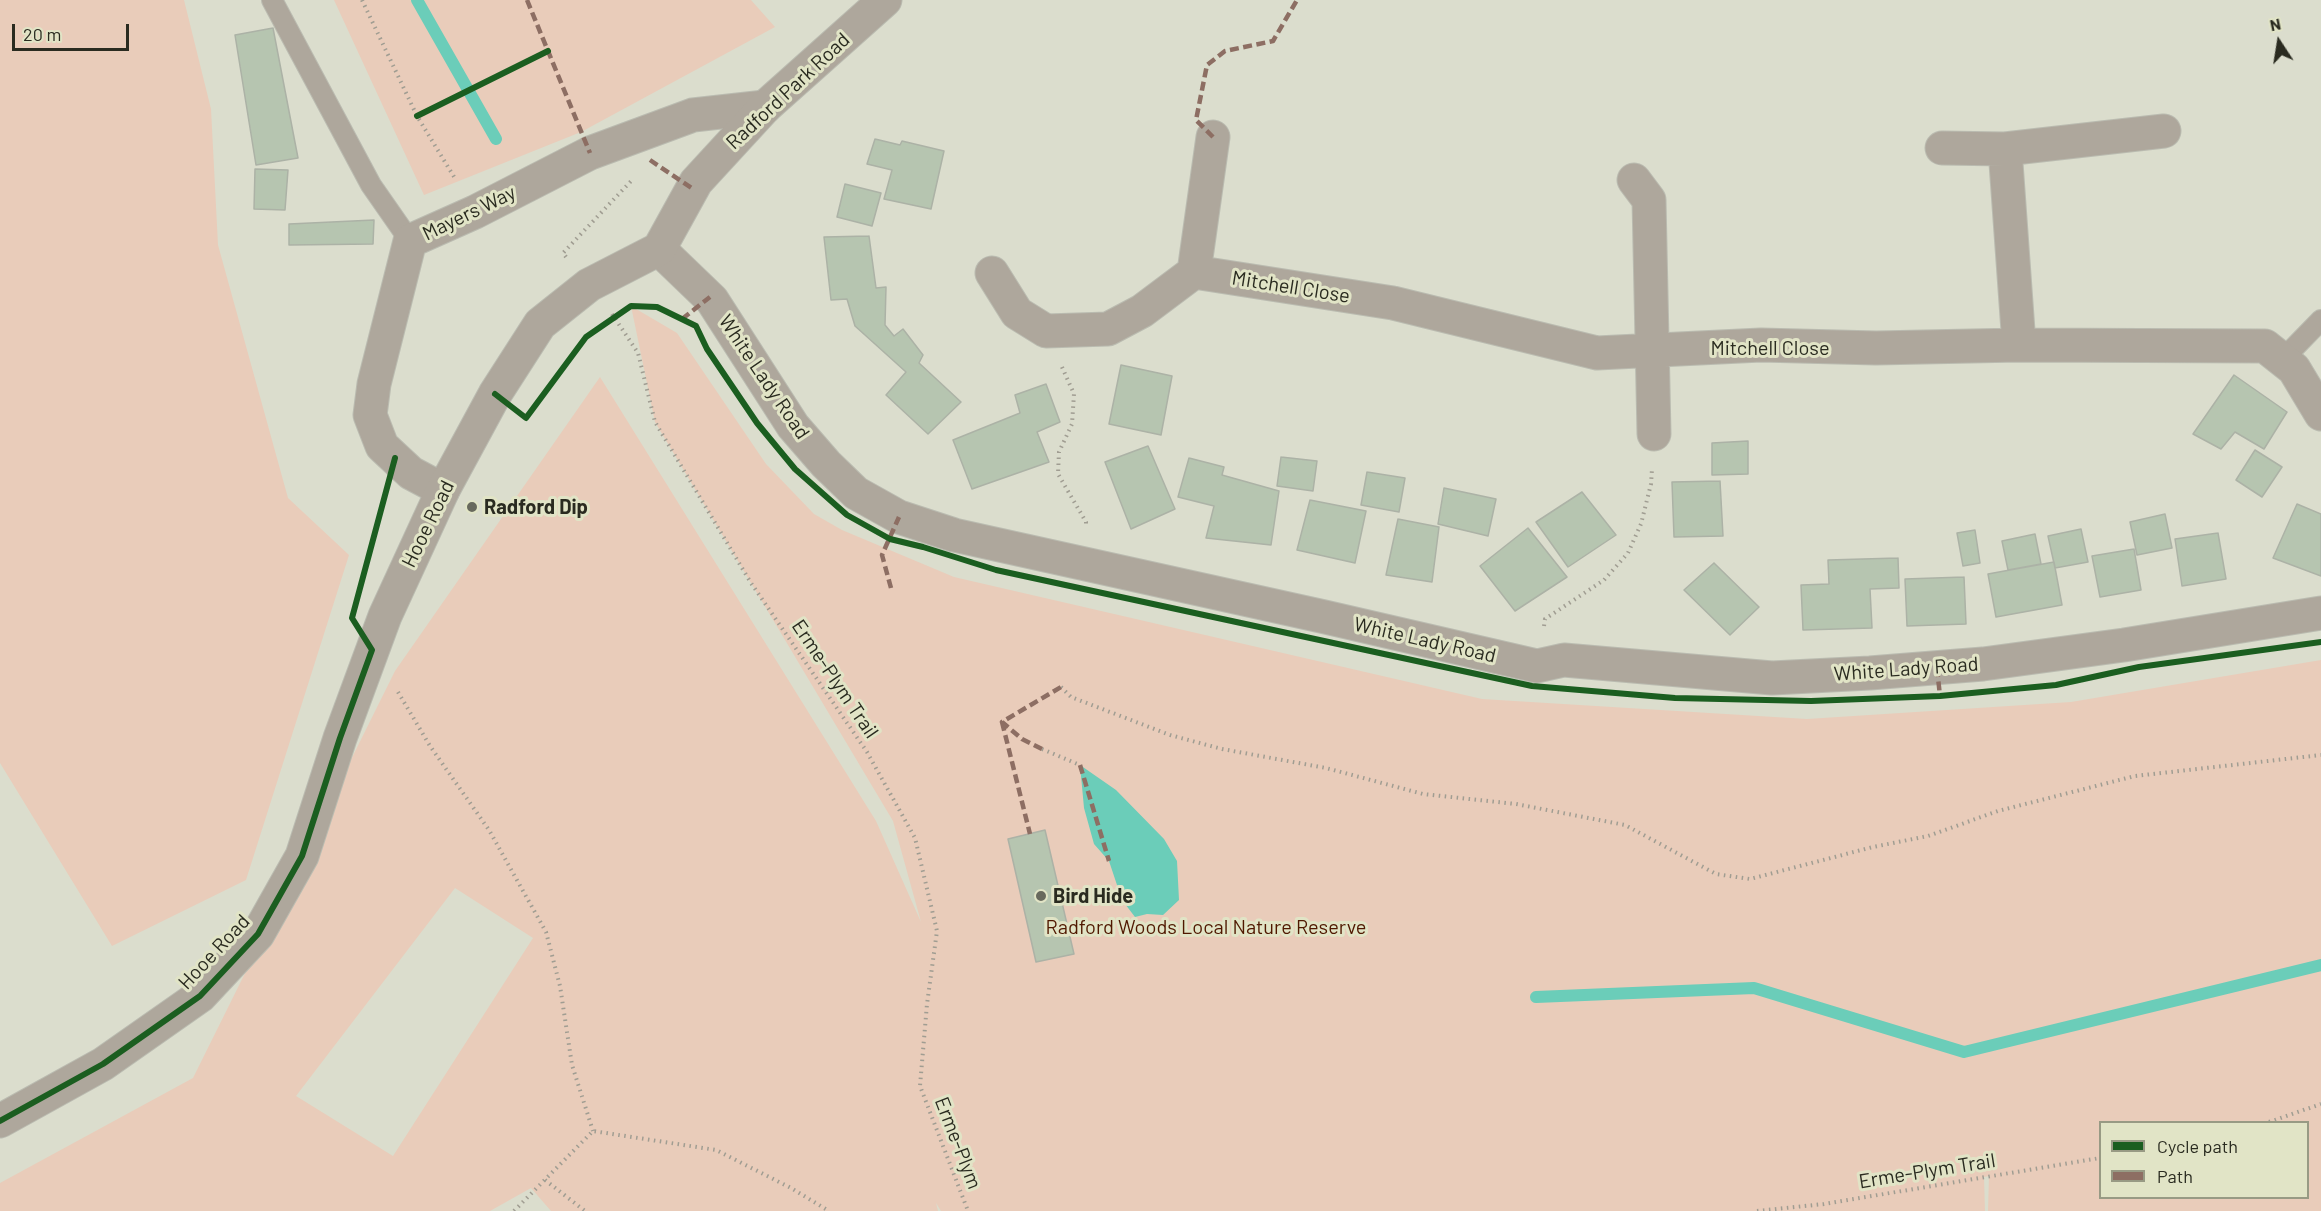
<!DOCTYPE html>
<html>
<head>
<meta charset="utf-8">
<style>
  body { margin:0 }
  #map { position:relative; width:2321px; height:1211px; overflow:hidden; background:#dbddcd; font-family:Barlow,sans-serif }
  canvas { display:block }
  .legend { position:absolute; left:2099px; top:1121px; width:210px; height:78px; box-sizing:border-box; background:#e1e4c6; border:2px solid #989a84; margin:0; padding:8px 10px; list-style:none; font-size:18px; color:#2a2b20 }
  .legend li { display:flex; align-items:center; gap:12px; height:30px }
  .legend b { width:30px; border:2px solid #989a84 }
  .north { position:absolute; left:2249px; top:12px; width:60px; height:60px; -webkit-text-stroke:4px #e1e4c6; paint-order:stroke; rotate:348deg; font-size:16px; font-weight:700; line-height:24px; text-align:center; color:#2a2b20 }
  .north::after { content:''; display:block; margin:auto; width:21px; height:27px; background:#2a2b20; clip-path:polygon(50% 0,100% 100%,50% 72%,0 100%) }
  .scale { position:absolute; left:12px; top:24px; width:117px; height:27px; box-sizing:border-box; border:3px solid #2a2b20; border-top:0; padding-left:8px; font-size:18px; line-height:21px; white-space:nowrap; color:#2a2b20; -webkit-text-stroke:4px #e1e4c6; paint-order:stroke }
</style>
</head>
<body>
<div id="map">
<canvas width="2321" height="1211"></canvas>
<ul class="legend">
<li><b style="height:8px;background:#1b5e20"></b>Cycle path</li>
<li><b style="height:8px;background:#8d6e63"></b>Path</li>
</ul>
<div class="north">N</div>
<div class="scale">20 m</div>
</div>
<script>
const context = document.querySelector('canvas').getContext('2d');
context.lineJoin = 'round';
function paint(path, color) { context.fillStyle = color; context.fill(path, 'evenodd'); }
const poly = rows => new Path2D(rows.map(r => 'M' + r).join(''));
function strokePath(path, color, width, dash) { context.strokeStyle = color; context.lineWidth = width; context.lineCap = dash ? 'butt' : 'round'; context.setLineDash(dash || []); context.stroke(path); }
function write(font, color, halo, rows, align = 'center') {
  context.font = font + ' Barlow,sans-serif'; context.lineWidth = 6; context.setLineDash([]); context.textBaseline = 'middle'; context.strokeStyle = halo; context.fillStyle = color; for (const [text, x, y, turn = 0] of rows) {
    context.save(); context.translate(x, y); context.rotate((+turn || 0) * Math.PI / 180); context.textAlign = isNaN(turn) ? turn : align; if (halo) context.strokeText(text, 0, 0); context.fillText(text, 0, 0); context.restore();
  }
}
paint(poly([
  [0,0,184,0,211,109,218,245,288,498,349,555,246,880,112,946,0,763],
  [334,0,751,0,775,27,581,132,424,195],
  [631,306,677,333,766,464,814,514,842,530,954,577,1482,699,1807,719,2071,702,2321,660,2321,1211,1988,1211,1989,1176,1984,1177,1985,1211,941,1211,936,1203,938,1211,551,1211,531,1188,490,1211,0,1211,0,1183,193,1078,395,671,600,377,876,821,921,922,893,821,655,422],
  [455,888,533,938,393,1156,296,1096],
  [2100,1122,2308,1122,2308,1198,2100,1198]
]), '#e9ccba');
paint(poly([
  [1080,765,1116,790,1164,839,1177,861,1179,900,1163,915,1147,914,1135,917,1122,900,1109,861,1094,844,1084,808]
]), '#6bcdb9');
strokePath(poly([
  [417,0,496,139],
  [1536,997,1754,988,1964,1052,2321,965]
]), '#6bcdb9', 12);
const building = poly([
  [273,28,298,158,256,165,235,35,273,28],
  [875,139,900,145,902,141,944,151,931,209,884,199,892,170,867,164,875,139],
  [255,169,288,170,285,210,254,209,255,169],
  [845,184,881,193,872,226,837,217,845,184],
  [374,220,373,244,289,245,289,224,374,220],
  [869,236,876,288,886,287,885,325,894,336,903,329,923,355,919,363,961,402,928,434,886,395,906,372,855,326,847,299,831,300,824,237,869,236],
  [1121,365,1172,376,1161,435,1109,424,1121,365],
  [2234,375,2287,412,2264,449,2235,432,2221,449,2193,434,2234,375],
  [1046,384,1060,422,1037,432,1049,462,972,489,953,440,1020,413,1015,395,1046,384],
  [1748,441,1748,474,1712,475,1712,443,1748,441],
  [1148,446,1175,509,1131,529,1105,462,1148,446],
  [2255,450,2282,467,2262,497,2236,480,2255,450],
  [1281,457,1317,461,1313,491,1277,486,1281,457],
  [1189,458,1224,467,1222,475,1279,491,1271,545,1206,538,1214,506,1178,497,1189,458],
  [1367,472,1405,478,1399,512,1361,505,1367,472],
  [1720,481,1723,536,1674,537,1672,482,1720,481],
  [1444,488,1496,499,1488,536,1438,524,1444,488],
  [1582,492,1616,535,1568,567,1536,522,1582,492],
  [1310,500,1366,511,1355,563,1297,550,1310,500],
  [2297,504,2321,514,2321,576,2273,558,2297,504],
  [2165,514,2172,548,2137,555,2130,522,2165,514],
  [1398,519,1439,527,1432,582,1386,575,1398,519],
  [1528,528,1567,577,1515,611,1480,566,1528,528],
  [2081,529,2088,562,2055,568,2048,536,2081,529],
  [1975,530,1980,563,1963,566,1957,533,1975,530],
  [2218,533,2226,579,2182,586,2175,539,2218,533],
  [2035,534,2041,564,2008,570,2002,541,2035,534],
  [2134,549,2141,590,2100,597,2092,556,2134,549],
  [1898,558,1899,588,1870,589,1872,628,1803,630,1801,585,1829,584,1828,560,1898,558],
  [2054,562,2062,605,1996,617,1988,574,2054,562],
  [1714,563,1759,607,1730,635,1684,590,1714,563],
  [1964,577,1966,624,1907,626,1905,579,1964,577],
  [1045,830,1074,954,1036,962,1008,839,1045,830]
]);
paint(building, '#b6c5b0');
strokePath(building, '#acb2a6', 1.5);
const service = poly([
  [272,0,371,185,410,241],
  [2282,360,2321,320]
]);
const minor = poly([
  [1942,148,2005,149],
  [1634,180,1649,200,1654,434],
  [659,249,712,300,793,426,826,464,856,493,899,517,954,535,1325,617,1537,666,1564,660,1772,678,1870,673,1983,664,2124,645,2321,613],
  [1194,272,1213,137],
  [992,273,1017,313,1046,331,1108,329,1142,311,1194,272,1393,303,1597,353,1761,345,1876,348,2019,345,2265,346,2294,369,2321,414],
  [2019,345,2005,149,2164,131],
  [443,490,411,473,382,446,370,415,374,384,410,241,475,212,590,153,693,115,765,107]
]);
const tertiary = poly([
  [0,1121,103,1064,200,996,258,934,302,856,340,738,385,616,443,490,495,394,540,324,589,285,659,249,696,182,765,107,885,0]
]);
strokePath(service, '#babbb0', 22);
strokePath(minor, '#babbb0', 35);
strokePath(tertiary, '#babbb0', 35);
strokePath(poly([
  [362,0,417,116,456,180],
  [566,257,563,253,633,179],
  [612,314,638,353,655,422,751,583,867,752,915,838,937,931,927,1004,920,1086,968,1211],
  [1062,367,1074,394,1072,424,1059,452,1058,474,1086,522,1086,526],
  [1544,626,1545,619,1604,580,1628,553,1641,524,1651,484,1652,469],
  [1061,687,1071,697,1170,735,1222,749,1326,768,1423,794,1516,804,1625,825,1716,874,1750,879,1873,847,1928,836,1998,811,2135,776,2321,755],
  [398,692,430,746,489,830,546,932,560,986,572,1065,593,1131],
  [1042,749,1080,765],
  [2269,1122,2321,1104],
  [545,1180,585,1211],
  [514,1211,593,1131,716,1150,791,1188,829,1211],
  [1757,1211,1824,1204,2100,1158]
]), '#a09d92', 4, [1.5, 4.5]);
strokePath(service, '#aea79c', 20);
strokePath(minor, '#aea79c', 33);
strokePath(tertiary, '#aea79c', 33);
strokePath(poly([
  [527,0,590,153],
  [1213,137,1196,120,1207,65,1225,51,1273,41,1297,0],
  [650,160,693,189],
  [682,319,710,297],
  [891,588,882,555,899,517],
  [1937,668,1940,696],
  [1002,722,1030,834],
  [1042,749,1022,739,1002,722,1061,687],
  [1080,765,1109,861]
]), '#8d6e63', 4.5, [9, 4.5]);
strokePath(poly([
  [417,116,548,51],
  [495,394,526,418,586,337,631,306,657,307,696,326,707,349,757,423,795,469,847,515,890,539,923,547,996,570,1532,686,1675,698,1811,701,1940,696,2056,685,2139,667,2321,642],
  [0,1121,103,1064,200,996,258,934,302,856,340,738,372,650,352,618,395,458]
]), '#1b5e20', 6);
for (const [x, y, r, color] of [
  [472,507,6,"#68695d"],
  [1041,896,6,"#68695d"]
]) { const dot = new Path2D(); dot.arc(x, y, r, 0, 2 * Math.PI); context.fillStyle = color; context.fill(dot); strokePath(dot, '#e1e4c6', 2); }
write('20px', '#2a2b20', '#e1e4c6', [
  ["Radford Park Road",788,91,-43],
  ["Mayers Way",469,213,-26],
  ["Mitchell Close",1291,287,9],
  ["Mitchell Close",1770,348],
  ["White Lady Road",764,377,56],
  ["Hooe Road",428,524,-64],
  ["White Lady Road",1425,640,13],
  ["White Lady Road",1906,669,-4],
  ["Erme-Plym Trail",835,679,56],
  ["Hooe Road",214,952,-47],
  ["Erme-Plym",958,1143,69],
  ["Erme-Plym Trail",1927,1171,-9]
]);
write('bold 20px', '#2a2b20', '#e1e4c6', [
  ["Radford Dip",484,507],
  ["Bird Hide",1053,896]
], 'left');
write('20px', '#501800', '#e1e4c6', [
  ["Radford Woods Local Nature Reserve",1206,927]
]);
</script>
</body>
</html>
